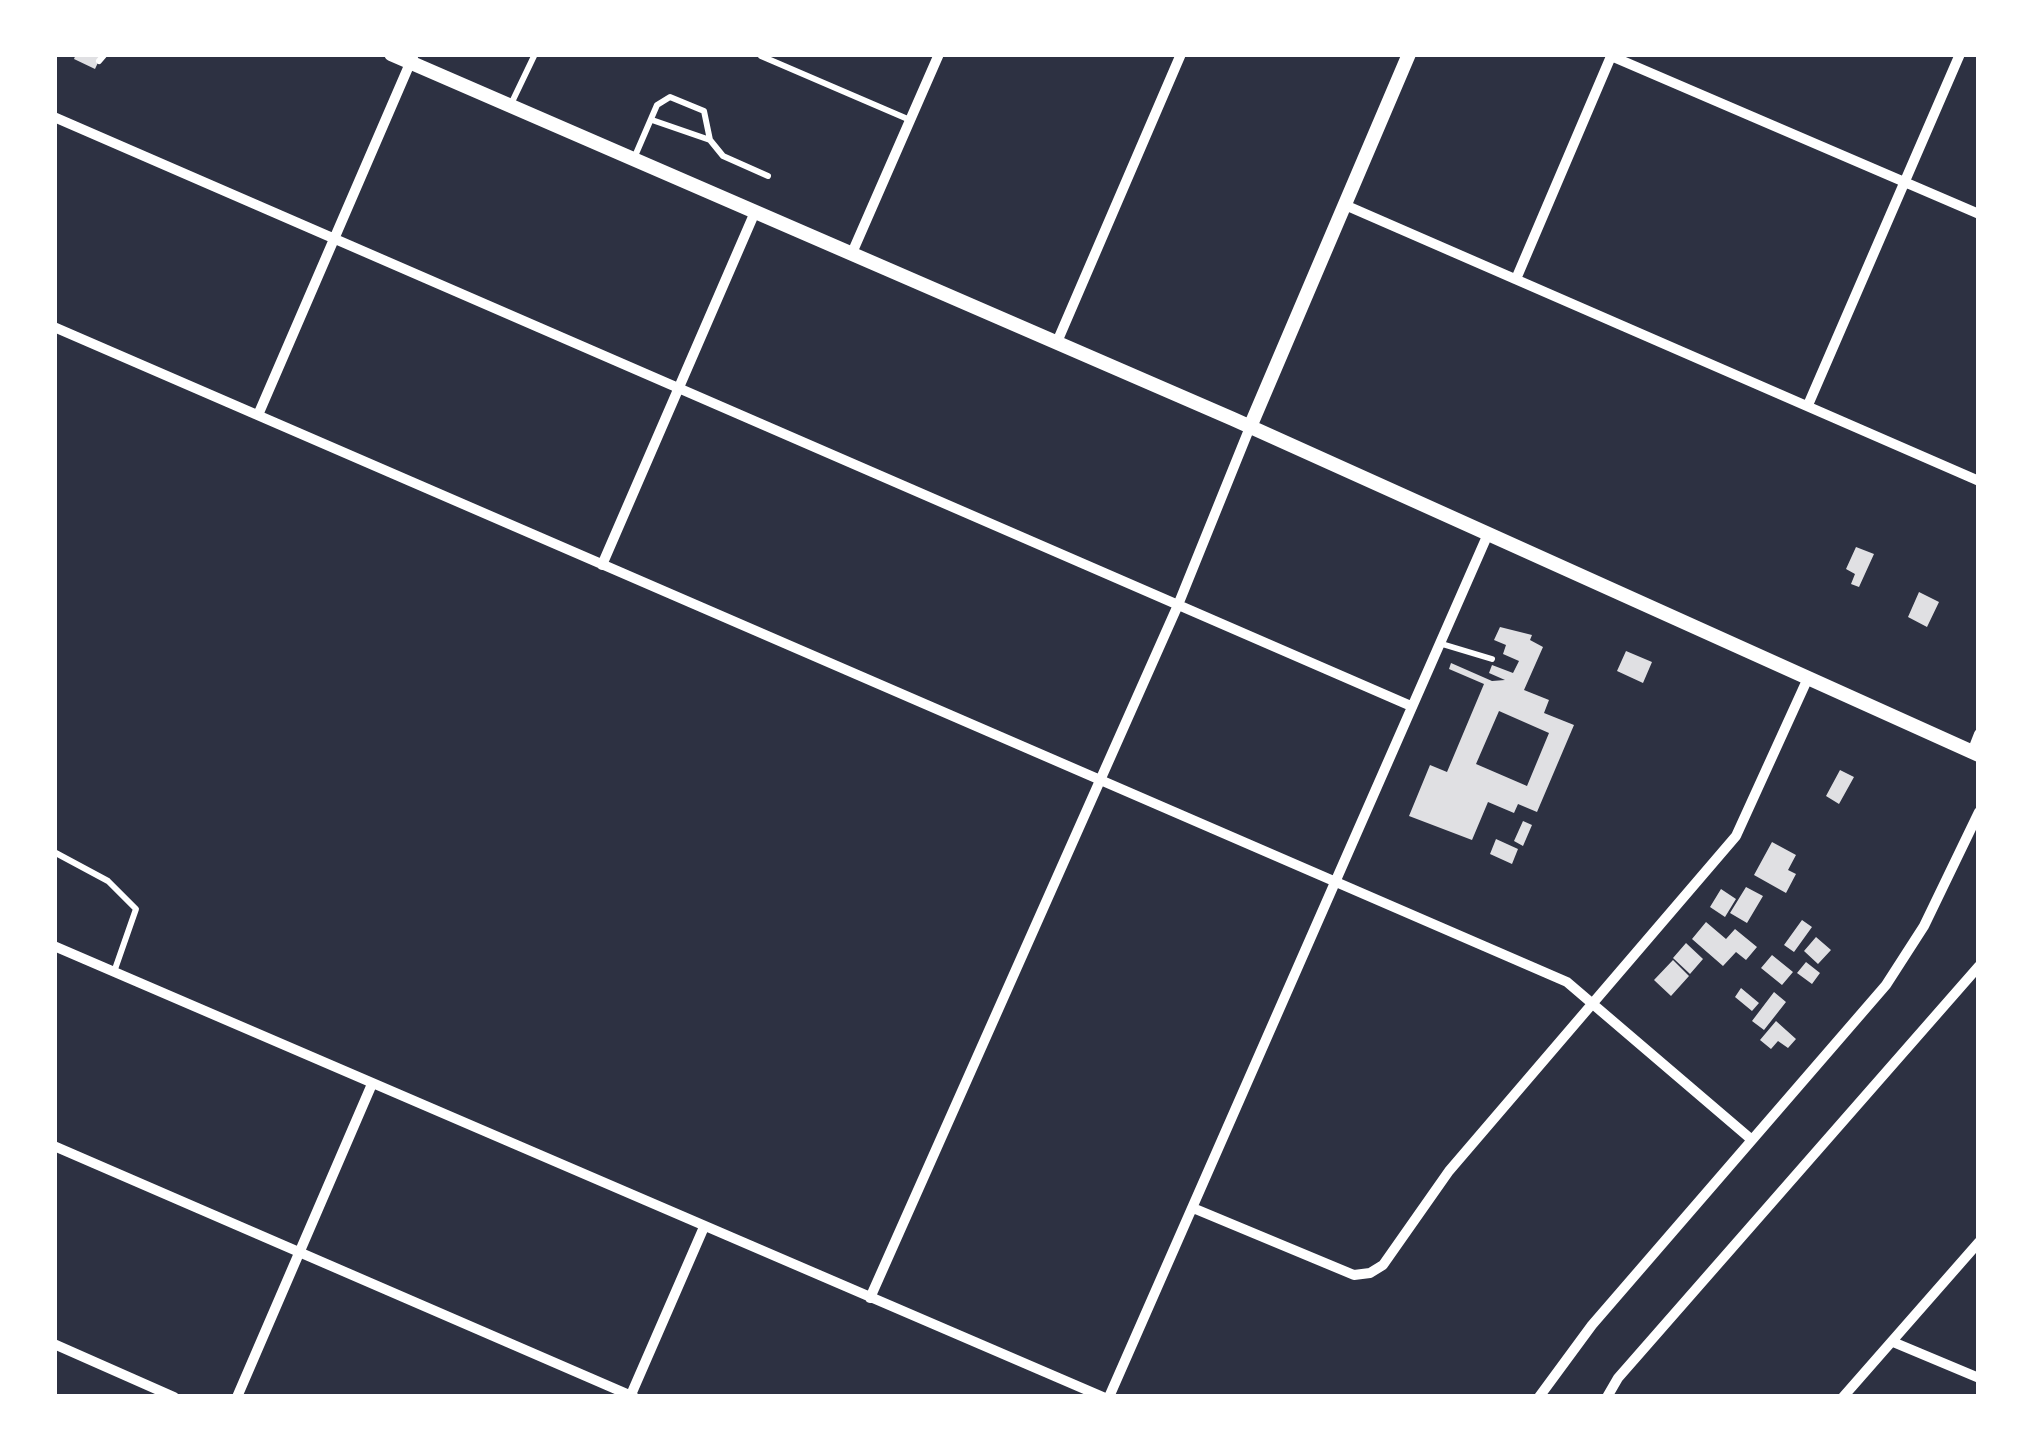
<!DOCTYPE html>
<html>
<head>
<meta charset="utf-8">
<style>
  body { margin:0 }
  #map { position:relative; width:2033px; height:1451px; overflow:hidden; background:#2d3142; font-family:Commissioner,sans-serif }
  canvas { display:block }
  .frame { position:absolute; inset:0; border:57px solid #fff; pointer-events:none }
</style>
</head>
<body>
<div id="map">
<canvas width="2033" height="1451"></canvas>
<div class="frame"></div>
</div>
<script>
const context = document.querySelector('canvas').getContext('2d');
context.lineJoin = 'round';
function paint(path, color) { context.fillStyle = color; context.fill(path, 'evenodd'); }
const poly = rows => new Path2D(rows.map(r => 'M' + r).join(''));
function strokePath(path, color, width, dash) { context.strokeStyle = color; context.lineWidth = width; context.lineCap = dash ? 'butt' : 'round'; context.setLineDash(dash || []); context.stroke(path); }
paint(poly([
  [76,54,102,54,95,69,74,59],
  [1856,547,1874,554,1859,587,1851,584,1855,574,1846,569],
  [1919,592,1939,602,1927,627,1908,617],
  [1500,627,1532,635,1530,640,1543,647,1524,690,1549,700,1544,713,1574,725,1537,812,1518,804,1514,813,1488,802,1472,840,1409,816,1430,765,1447,772,1484,684,1449,669,1451,663,1492,681,1505,680,1489,673,1492,665,1513,673,1519,661,1503,654,1506,645,1494,640],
  [1499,711,1549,733,1527,786,1476,764],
  [1626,651,1652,662,1643,683,1617,671],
  [1840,770,1854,777,1839,804,1826,796],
  [1523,821,1532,825,1523,846,1514,841],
  [1496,839,1518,849,1512,864,1490,854],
  [1772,842,1796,855,1788,870,1796,874,1786,893,1754,875],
  [1746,887,1763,896,1747,923,1730,913],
  [1721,889,1736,899,1725,917,1710,907],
  [1802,920,1812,927,1794,952,1784,945],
  [1706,922,1726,939,1735,929,1757,947,1746,960,1736,952,1723,966,1692,939],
  [1816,937,1831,950,1818,964,1804,951],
  [1686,943,1703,959,1690,974,1673,958],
  [1772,955,1793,972,1782,985,1761,968],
  [1673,960,1689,976,1671,996,1654,980],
  [1806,962,1820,973,1812,984,1797,973],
  [1741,988,1759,1003,1752,1011,1735,997],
  [1774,992,1786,1002,1764,1030,1752,1021],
  [1776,1021,1796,1039,1788,1048,1778,1041,1771,1049,1760,1040]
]), '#e0e0e3');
strokePath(poly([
  [761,56,910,120],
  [99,61,105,54],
  [512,102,535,54],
  [652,120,710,140],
  [635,156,657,105,670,97,704,111,710,140,723,156,768,176],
  [1442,644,1492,659],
  [54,852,108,881,136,909,114,972]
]), '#fff', 6);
strokePath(poly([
  [1611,56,1979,214],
  [54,117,1411,706],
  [1345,205,1979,481],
  [852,253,939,54],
  [1516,279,1612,54],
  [54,327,1567,982,1752,1140],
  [1057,342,1181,54],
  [1808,405,1960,54],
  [258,415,414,54],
  [602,565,755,212],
  [1972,752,1979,734],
  [54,946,1103,1397],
  [54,1146,634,1397],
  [1193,1208,1354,1275,1370,1273,1383,1265,1449,1171,1736,836,1808,678],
  [870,1298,1178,605,1250,427],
  [1893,1342,1979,1378],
  [54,1344,174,1397],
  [237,1397,372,1084],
  [630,1397,704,1227],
  [1109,1397,1488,534],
  [1539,1397,1592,1325,1886,985,1924,926,1979,812],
  [1607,1397,1618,1378,1979,966],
  [1843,1397,1979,1242]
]), '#fff', 10);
strokePath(poly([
  [391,54,1233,419,1979,755],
  [1250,427,1409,54]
]), '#fff', 14);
</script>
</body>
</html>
